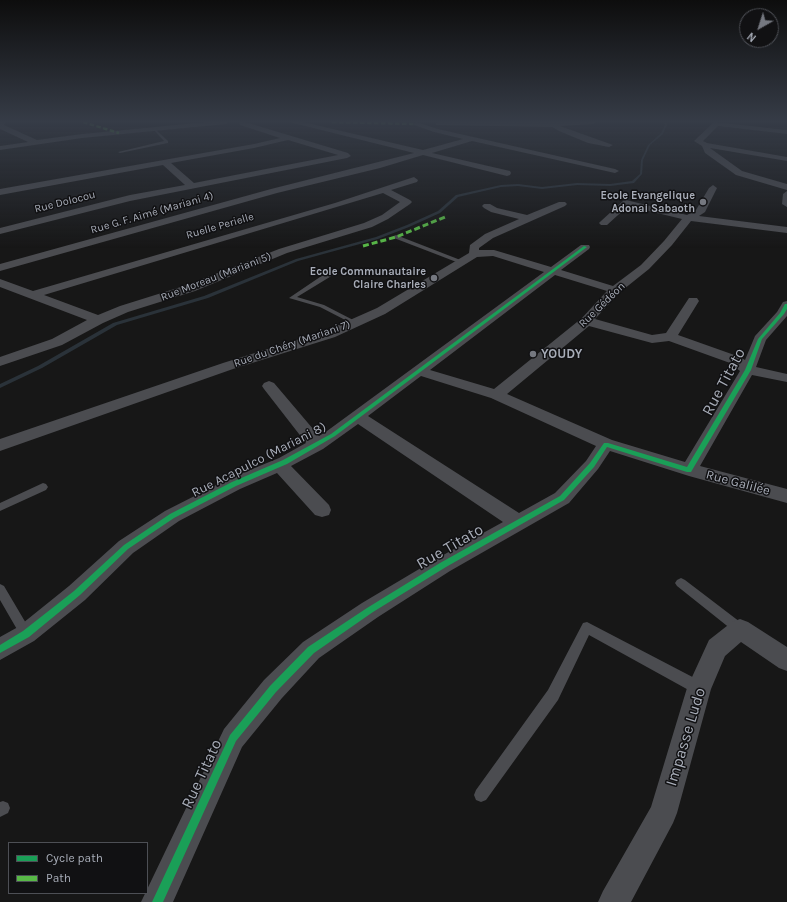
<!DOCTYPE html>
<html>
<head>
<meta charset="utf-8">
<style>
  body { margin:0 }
  #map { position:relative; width:787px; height:902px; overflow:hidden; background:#171717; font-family:Karla,sans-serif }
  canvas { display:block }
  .legend { position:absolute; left:8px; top:842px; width:140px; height:52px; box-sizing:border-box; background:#111113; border:1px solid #4d4f55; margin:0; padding:5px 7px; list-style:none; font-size:12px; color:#a8adb8 }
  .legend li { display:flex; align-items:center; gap:8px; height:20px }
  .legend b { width:20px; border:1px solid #4d4f55 }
  .north { position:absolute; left:739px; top:8px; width:40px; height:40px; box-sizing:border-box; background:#111113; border:1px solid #4d4f55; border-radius:50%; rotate:219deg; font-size:11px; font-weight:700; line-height:16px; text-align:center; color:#a8adb8 }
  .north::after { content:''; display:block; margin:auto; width:14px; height:18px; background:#757880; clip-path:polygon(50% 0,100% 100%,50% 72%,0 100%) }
</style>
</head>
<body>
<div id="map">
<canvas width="787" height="902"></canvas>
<ul class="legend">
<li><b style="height:5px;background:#1a9f57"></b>Cycle path</li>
<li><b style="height:5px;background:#58b947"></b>Path</li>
</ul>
<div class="north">N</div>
</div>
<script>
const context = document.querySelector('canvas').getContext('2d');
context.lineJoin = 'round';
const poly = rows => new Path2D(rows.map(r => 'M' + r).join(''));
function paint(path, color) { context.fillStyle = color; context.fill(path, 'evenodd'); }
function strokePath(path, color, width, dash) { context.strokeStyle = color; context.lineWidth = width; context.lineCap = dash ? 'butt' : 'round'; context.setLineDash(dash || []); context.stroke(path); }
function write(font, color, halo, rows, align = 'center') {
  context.font = font + ' Karla,sans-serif'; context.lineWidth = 3; context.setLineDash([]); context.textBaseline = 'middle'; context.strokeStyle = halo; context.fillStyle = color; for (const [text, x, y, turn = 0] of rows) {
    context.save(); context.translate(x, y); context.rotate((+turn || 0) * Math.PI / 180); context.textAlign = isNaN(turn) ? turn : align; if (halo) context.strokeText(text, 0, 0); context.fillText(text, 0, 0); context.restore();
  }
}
paint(poly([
  [664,122,666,122,667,125,663,134,650,145,643,160,642,174,634,183,610,186,577,185,542,189,518,186,501,187,458,197,440,213,409,227,378,239,298,261,208,298,117,325,42,368,0,388,0,384,38,366,113,323,204,296,296,259,376,237,407,225,438,211,456,195,501,185,518,184,542,187,577,183,610,184,632,181,640,174,641,160,648,145,661,133,665,125,664,122]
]), '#2a3239');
paint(poly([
  [153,129,155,129,168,141,168,143,120,153,118,152,164,141,153,129],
  [396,235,463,261,464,262,459,263,394,238,394,236,396,235],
  [333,271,338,272,297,297,324,305,357,322,357,324,353,324,320,307,289,298,320,277,333,271],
  [43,483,46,484,48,487,46,490,0,511,0,503,43,483],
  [681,578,685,580,744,625,746,629,744,633,740,634,736,633,677,586,675,583,677,580,681,578],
  [0,584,4,586,30,630,32,634,30,638,26,640,22,638,0,600,0,584],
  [587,622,704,683,705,688,704,693,699,694,694,693,589,635,558,700,486,800,481,802,476,800,474,795,476,790,548,690,583,623,587,622],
  [3,801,8,803,10,808,8,813,0,817,0,802,3,801]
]), '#4b4c50');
paint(poly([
  [0,122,5,122,4,125,37,140,82,134,207,122,229,122,226,124,82,138,0,150,0,146,28,142,0,129,0,122],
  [239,122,245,122,348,153,351,156,347,158,130,201,0,234,0,228,130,195,185,185,163,165,0,195,0,189,254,144,280,138,240,125,239,122],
  [288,140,338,155,194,183,171,163,254,148,288,140],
  [292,122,303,122,423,150,463,139,434,132,414,125,414,123,416,122,438,129,615,169,619,171,615,173,472,141,432,153,510,171,511,173,510,175,507,176,423,155,380,168,277,193,0,271,0,264,271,189,414,153,293,123,292,122],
  [438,122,596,122,593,124,560,126,613,145,609,147,588,143,559,131,552,127,436,125,436,123,438,122],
  [714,122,787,130,787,134,718,126,703,141,707,143,787,157,787,161,710,148,742,171,787,184,787,190,736,175,705,153,702,146,694,141,714,122],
  [414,177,418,180,417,182,391,190,410,200,412,202,410,204,388,219,372,227,287,253,195,291,128,312,103,323,62,345,0,366,0,357,52,339,87,320,0,287,0,279,33,291,335,203,414,177],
  [383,193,400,202,382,215,364,223,279,249,187,285,120,306,98,315,44,295,383,193],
  [713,185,717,188,705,212,699,216,787,227,787,233,691,221,672,245,649,269,619,293,595,319,652,335,666,333,689,298,697,298,699,301,678,335,740,357,745,360,755,336,777,312,783,302,787,301,787,316,766,340,756,367,787,374,787,382,752,375,700,466,787,489,787,503,689,476,610,451,598,469,569,503,450,571,378,617,319,658,282,698,242,747,173,902,141,902,224,729,264,680,303,642,362,603,436,559,503,522,358,424,323,449,291,466,329,505,331,510,329,515,322,517,315,515,277,473,240,489,179,521,133,553,85,600,34,641,0,660,0,637,18,627,69,586,119,541,165,511,228,479,279,458,306,443,264,389,262,386,264,383,269,381,274,383,319,436,327,431,544,272,493,256,477,257,385,314,335,337,233,369,0,451,0,439,223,363,325,331,377,308,469,253,470,245,485,234,519,219,491,212,484,208,482,206,484,204,490,204,497,208,527,215,559,202,565,202,567,204,565,206,493,238,479,248,479,250,494,250,551,267,581,245,589,245,590,247,589,249,561,270,613,286,641,265,664,241,682,219,628,206,607,225,601,225,599,223,601,221,623,201,626,200,687,215,696,210,709,188,713,185],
  [555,275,607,291,582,318,494,389,430,370,555,275],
  [589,326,652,343,669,341,730,363,740,371,685,462,612,440,507,394,589,326],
  [421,376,491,398,596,446,586,461,555,493,519,513,368,416,421,376],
  [787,191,787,207,782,204,783,194,787,191],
  [740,619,748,622,787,647,787,671,779,668,741,642,725,656,711,689,677,813,673,823,631,902,598,902,603,891,651,807,687,688,709,640,732,622,740,619]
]), '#4b4c50');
strokePath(poly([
  [83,122,119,133],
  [332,122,416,124]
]), '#58b947', 2.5, [4.5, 2.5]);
strokePath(poly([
  [363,246,396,237,445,217]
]), '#58b947', 3, [6, 3]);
paint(poly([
  [584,246,587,247,335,436,287,464,236,486,174,518,128,549,80,595,29,637,0,653,0,645,23,631,74,591,124,545,170,514,232,482,283,460,331,434,584,246],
  [785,304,787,304,787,309,784,314,762,339,751,370,691,472,687,472,607,447,594,467,564,500,446,567,373,612,314,653,276,692,236,741,163,902,152,902,230,735,270,686,308,647,367,608,440,563,560,496,590,463,604,443,608,443,687,467,745,370,758,339,780,313,785,304]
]), '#1a9f57');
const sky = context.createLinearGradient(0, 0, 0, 248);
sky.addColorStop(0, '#0d0d0d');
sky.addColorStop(0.49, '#363c47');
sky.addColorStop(1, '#363c4700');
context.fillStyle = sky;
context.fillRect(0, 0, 787, 248);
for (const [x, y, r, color] of [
  [703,202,4,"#757880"],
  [434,278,4,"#757880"],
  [533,354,4,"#757880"]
]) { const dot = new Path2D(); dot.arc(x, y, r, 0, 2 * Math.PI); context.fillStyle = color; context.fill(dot); strokePath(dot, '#111113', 1.5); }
write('bold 11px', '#a8adb8', '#111113', [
  ["Ecole Evangelique",695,196],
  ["Adonai Sabaoth",695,209],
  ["Ecole Communautaire",426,272],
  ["Claire Charles",426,285]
], 'right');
write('11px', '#a8adb8', '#111113', [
  ["Rue Dolocou",65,202,-14],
  ["Rue G. F. Aimé (Mariani 4)",152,213,-16],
  ["Ruelle Perielle",220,226,-16],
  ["Rue Moreau (Mariani 5)",216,277,-21],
  ["Rue Gédéon",602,305,-44],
  ["Rue du Chéry (Mariani 7)",292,344,-19]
]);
write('bold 13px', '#a8adb8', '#111113', [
  ["YOUDY",541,354]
], 'left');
write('13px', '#a8adb8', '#111113', [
  ["Rue Acapulco (Mariani 8)",259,460,-27],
  ["Rue Galilée",738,483,15]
]);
write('16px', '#a8adb8', '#111113', [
  ["Rue Titato",724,382,-62],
  ["Rue Titato",450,547,-30],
  ["Impasse Ludo",686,737,-73],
  ["Rue Titato",202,774,-65]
]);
</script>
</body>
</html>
